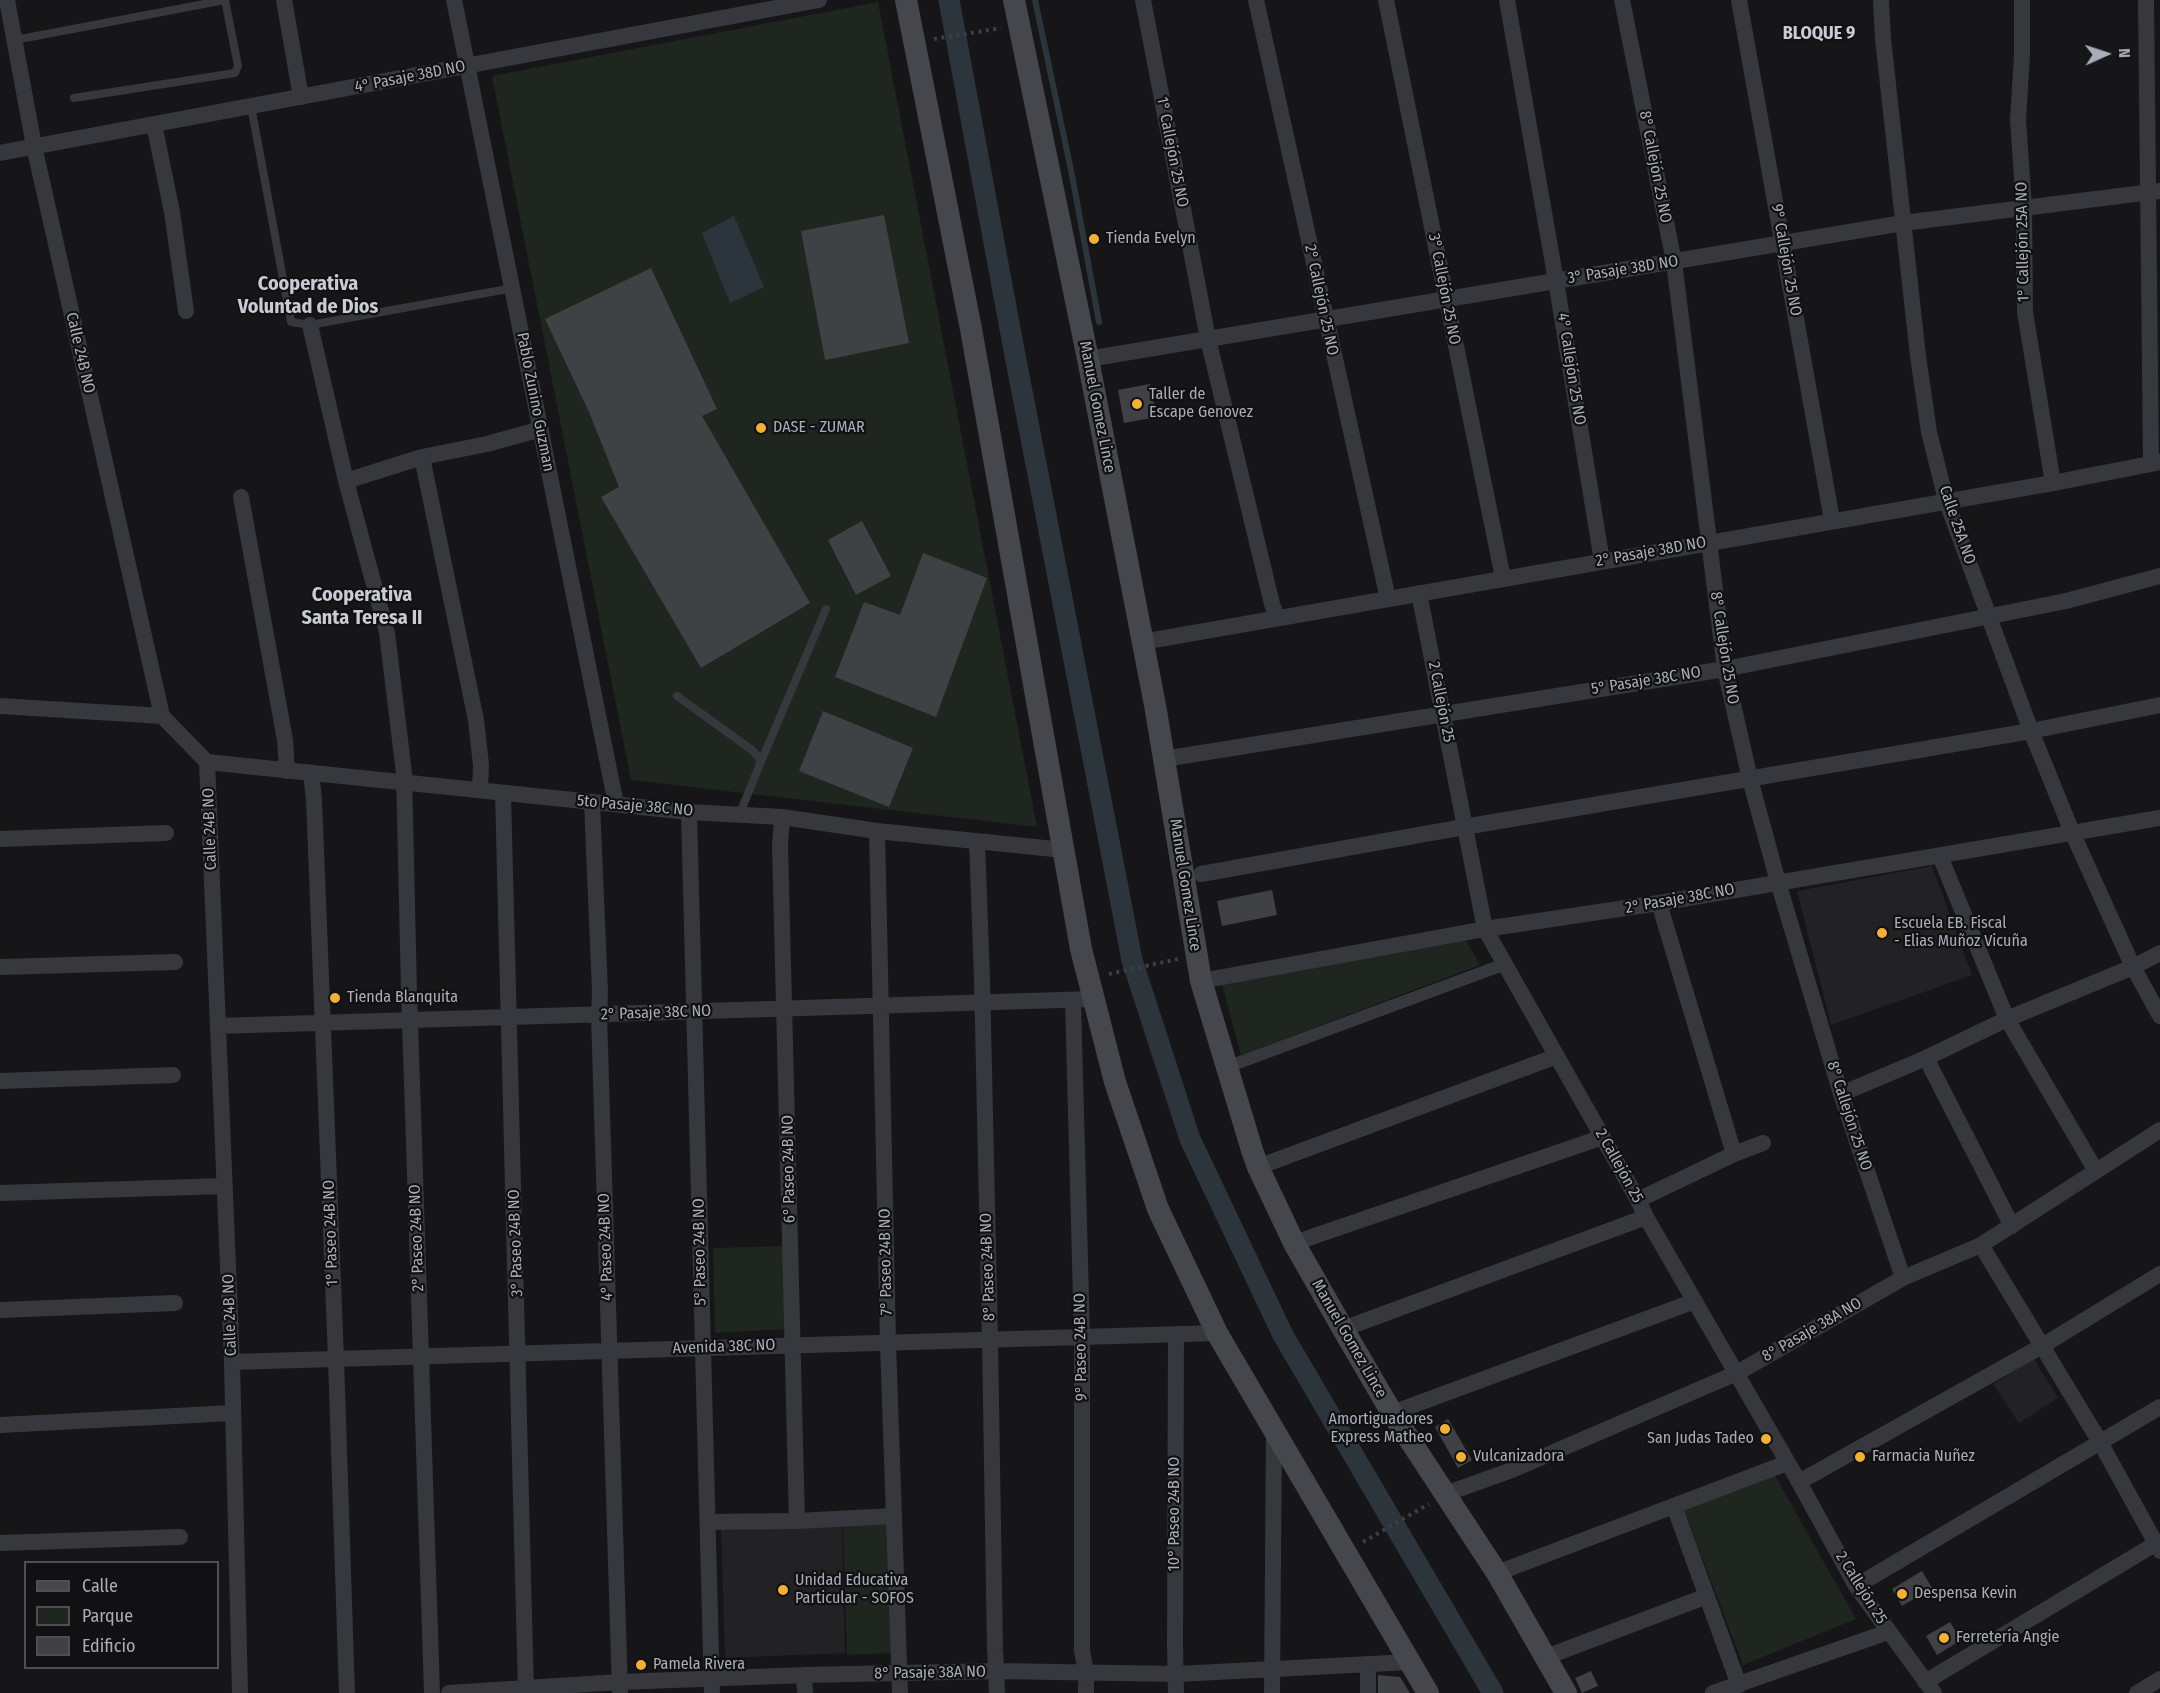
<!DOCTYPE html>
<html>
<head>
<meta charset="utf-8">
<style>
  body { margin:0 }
  #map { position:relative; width:2160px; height:1693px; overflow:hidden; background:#161618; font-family:"Fira Sans Condensed",sans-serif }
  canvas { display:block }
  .legend { position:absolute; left:24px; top:1561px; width:195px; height:108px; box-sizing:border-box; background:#111113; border:2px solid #4d4f55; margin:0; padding:8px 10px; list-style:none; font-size:18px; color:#a8adb8 }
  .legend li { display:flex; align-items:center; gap:12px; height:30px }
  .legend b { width:30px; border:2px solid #4d4f55 }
  .north { position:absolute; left:2076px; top:24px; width:60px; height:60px; -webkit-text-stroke:4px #111113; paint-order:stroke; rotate:87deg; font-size:16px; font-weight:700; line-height:24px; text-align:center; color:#a8adb8 }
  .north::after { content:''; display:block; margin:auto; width:21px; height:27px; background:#a8adb8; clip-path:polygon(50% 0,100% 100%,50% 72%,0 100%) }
</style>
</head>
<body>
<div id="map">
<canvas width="2160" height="1693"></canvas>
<ul class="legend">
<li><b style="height:8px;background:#45474d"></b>Calle</li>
<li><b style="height:16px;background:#1e261f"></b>Parque</li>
<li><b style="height:16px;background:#404145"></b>Edificio</li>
</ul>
<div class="north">N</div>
</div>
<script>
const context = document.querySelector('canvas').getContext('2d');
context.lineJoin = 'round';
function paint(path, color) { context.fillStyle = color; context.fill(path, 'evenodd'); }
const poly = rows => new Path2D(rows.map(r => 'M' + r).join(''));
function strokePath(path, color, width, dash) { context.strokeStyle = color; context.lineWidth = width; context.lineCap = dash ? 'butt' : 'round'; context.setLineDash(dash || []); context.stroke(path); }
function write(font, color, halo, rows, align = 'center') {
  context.font = font + ' "Fira Sans Condensed",sans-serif'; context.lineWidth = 4.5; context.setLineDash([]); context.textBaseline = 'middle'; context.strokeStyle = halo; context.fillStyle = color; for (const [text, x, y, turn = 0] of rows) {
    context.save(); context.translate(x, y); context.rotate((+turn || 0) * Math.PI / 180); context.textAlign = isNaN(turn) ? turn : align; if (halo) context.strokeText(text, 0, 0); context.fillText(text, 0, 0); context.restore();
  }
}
paint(poly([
  [1932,866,1972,975,1831,1025,1797,891],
  [2034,1359,2058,1398,2019,1423,1993,1384],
  [842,1525,845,1653,725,1658,721,1527]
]), '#222225');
paint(poly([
  [878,2,1037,827,631,780,492,76],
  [1464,937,1480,965,1241,1055,1222,985],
  [784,1246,786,1329,715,1333,713,1248],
  [1773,1472,1856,1619,1743,1665,1683,1507],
  [887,1524,891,1653,847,1655,843,1525]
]), '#1e261f');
paint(poly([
  [734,216,764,287,730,303,702,233]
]), '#2c353c');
strokePath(poly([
  [1035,0,1072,175,1099,322]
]), '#2c353c', 6);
strokePath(poly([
  [949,0,1014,350,1132,960,1190,1139,1283,1335,1493,1693]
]), '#2c353c', 21);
paint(poly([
  [884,215,909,343,825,360,801,231],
  [651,268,717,409,702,416,810,603,701,668,601,497,619,487,589,412,545,319],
  [1150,384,1157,417,1124,423,1118,390],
  [862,521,891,576,856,595,828,540],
  [923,553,987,578,936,717,835,677,864,602,900,615],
  [823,711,913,748,889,807,799,771],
  [1272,890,1277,915,1222,926,1217,901],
  [1448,1419,1472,1460,1458,1468,1435,1427],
  [1922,1571,1932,1588,1902,1606,1892,1589],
  [1950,1622,1961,1640,1937,1655,1926,1636],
  [1591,1671,1598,1686,1582,1693,1575,1678],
  [1378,1675,1400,1677,1410,1693,1378,1693]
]), '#404145');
strokePath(poly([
  [934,39,1001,28],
  [1109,974,1178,959],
  [1363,1542,1429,1504]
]), '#3d3f44', 4, [3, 4.5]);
strokePath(poly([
  [15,40,225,0],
  [74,98,235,73,238,66,225,0],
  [251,106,291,322,310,325,513,288],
  [677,696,752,750,759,758,760,764,740,813],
  [760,764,826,609]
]), '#37383d', 8);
strokePath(poly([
  [1227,1067,1505,964]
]), '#37383d', 12);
strokePath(poly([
  [7,0,34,146,162,716,207,762,232,1362,240,1693],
  [284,0,301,97],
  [454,0,616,804],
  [1143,0,1208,339,1272,604,1277,618],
  [1256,0,1388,599],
  [1386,0,1503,578],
  [1507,0,1556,281,1602,561],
  [1622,0,1674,262,1725,669,1750,779,1778,882,1841,1094,1903,1278],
  [1739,0,1832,520],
  [1881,0,1883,39,1918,356,1929,432,1946,500,2031,731,2072,832,2133,967,2160,1016],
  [2022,0,2022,55,2018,120,2024,208,2025,312,2053,483],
  [2146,0,2151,464],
  [154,124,172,212,186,311],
  [0,153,819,0],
  [310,325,346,481,387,633,404,773,409,992,432,1693],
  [1088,359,1903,223,2160,191],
  [422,457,476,720,481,765,480,790],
  [346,481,422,457,487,444,541,429],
  [241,497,285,740,287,771],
  [1419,593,1485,929,1638,1200,1646,1217,1799,1482,1856,1586,1934,1693],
  [1142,642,2053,483,2160,462],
  [0,706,162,716],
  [1164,759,1725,669,2066,601,2160,576],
  [207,762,689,812,782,817,877,831,1064,850],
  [311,773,314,799,336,1359,347,1693],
  [503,793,526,1693],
  [592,802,600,992,599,1015,620,1691],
  [689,812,712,1693],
  [782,817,780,846,797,1521],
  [877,831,888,1343,900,1693],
  [0,839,166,833],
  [977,841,982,979,990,1340,995,1649,997,1693],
  [1940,856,2007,1019,2096,1171],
  [1201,874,1464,827,2031,731,2160,705],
  [1659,903,1734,1154],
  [0,967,175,962],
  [1201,981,1485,929,1659,903,2160,818],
  [1073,1000,1082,1337,1082,1651,1086,1672,1086,1693],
  [218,1026,1094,999],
  [1926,1058,2012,1226],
  [0,1081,173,1075],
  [1841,1094,1926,1058,2007,1019,2133,967,2160,953],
  [1258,1167,1557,1056],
  [0,1193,225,1186],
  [1638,1200,1734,1154,1763,1143],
  [1294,1243,1603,1137],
  [1981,1245,2100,1442,2160,1551],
  [0,1310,175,1303],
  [1343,1329,1646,1217],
  [1176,1334,1175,1647,1176,1693],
  [232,1362,1217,1333],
  [1392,1413,1695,1301],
  [0,1425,233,1413],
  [1799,1482,2042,1346,2160,1274],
  [1445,1494,1512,1470,1737,1373,1903,1278,1981,1245,2160,1130],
  [1674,1506,1739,1685],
  [708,1522,797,1521,894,1516],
  [0,1543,180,1537],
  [1497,1573,1787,1463],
  [1856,1586,2160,1407],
  [1546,1657,1707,1596],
  [804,1675,805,1693],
  [1925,1682,2160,1541],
  [449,1693,620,1682,804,1675,997,1671,1177,1674,1410,1662],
  [1272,1693,1274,1432],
  [1368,1693,1368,1664],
  [1713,1693,1888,1632],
  [2137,1693,2160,1679]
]), '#37383d', 16);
strokePath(poly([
  [906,0,971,329,1081,949,1115,1082,1158,1209,1217,1333,1428,1693],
  [1014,0,1088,359,1155,705,1201,981,1252,1150,1258,1167,1294,1243,1343,1329,1392,1413,1497,1573,1566,1693]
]), '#45474d', 22);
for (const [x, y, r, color] of [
  [1094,239,6,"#f2b134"],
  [1137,404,6,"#f2b134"],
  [761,428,6,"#f2b134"],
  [1882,933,6,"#f2b134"],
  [335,998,6,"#f2b134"],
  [1445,1429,6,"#f2b134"],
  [1766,1439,6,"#f2b134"],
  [1461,1457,6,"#f2b134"],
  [1860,1457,6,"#f2b134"],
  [783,1590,6,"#f2b134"],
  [1902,1594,6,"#f2b134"],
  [1944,1638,6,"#f2b134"],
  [641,1665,6,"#f2b134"]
]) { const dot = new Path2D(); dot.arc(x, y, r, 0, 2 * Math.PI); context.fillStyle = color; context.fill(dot); strokePath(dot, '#111113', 2); }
write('16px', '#a8adb8', '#111113', [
  ["4° Pasaje 38D NO",410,77,-11],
  ["1° Callejón 25 NO",1172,152,79],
  ["8° Callejón 25 NO",1655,167,79],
  ["1° Callejón 25A NO",2023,242,-91],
  ["9° Callejón 25 NO",1786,260,80],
  ["3° Pasaje 38D NO",1623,270,-9],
  ["3° Callejón 25 NO",1444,289,79],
  ["2° Callejón 25 NO",1321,300,78],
  ["Calle 24B NO",80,353,77],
  ["4° Callejón 25 NO",1571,369,81],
  ["Pablo Zunino Guzman",535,402,79],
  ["Manuel Gomez Lince",1097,407,79],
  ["Calle 25A NO",1957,525,71],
  ["2° Pasaje 38D NO",1651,552,-10],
  ["8° Callejón 25 NO",1724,648,81],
  ["5° Pasaje 38C NO",1646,681,-9],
  ["2 Callejón 25",1441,702,79],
  ["5to Pasaje 38C NO",635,806,5],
  ["Calle 24B NO",210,829,-92],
  ["Manuel Gomez Lince",1185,885,81],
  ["2° Pasaje 38C NO",1680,899,-10],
  ["2° Pasaje 38C NO",656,1013,-2],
  ["8° Callejón 25 NO",1849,1116,72],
  ["2 Callejón 25",1619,1166,61],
  ["6° Paseo 24B NO",789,1169,-91],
  ["1° Paseo 24B NO",331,1233,-92],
  ["2° Paseo 24B NO",417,1238,-92],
  ["3° Paseo 24B NO",516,1243,-92],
  ["4° Paseo 24B NO",606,1247,-92],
  ["5° Paseo 24B NO",700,1252,-91],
  ["7° Paseo 24B NO",886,1262,-91],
  ["8° Paseo 24B NO",988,1267,-92],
  ["Calle 24B NO",230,1315,-92],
  ["8° Pasaje 38A NO",1812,1330,-30],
  ["Manuel Gomez Lince",1349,1339,60],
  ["Avenida 38C NO",724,1347,-2],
  ["9° Paseo 24B NO",1081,1347,-91],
  ["10° Paseo 24B NO",1175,1514,-90],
  ["2 Callejón 25",1861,1588,58],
  ["8° Pasaje 38A NO",930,1673,-1]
]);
write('16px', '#a8adb8', '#111113', [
  ["Tienda Evelyn",1106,239],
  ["Taller de",1149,395],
  ["Escape Genovez",1149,413],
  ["DASE - ZUMAR",773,428],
  ["Escuela EB. Fiscal",1894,924],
  ["- Elias Muñoz Vicuña",1894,942],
  ["Tienda Blanquita",347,998],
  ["Amortiguadores",1433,1420,"right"],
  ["Express Matheo",1433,1438,"right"],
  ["San Judas Tadeo",1754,1439,"right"],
  ["Vulcanizadora",1473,1457],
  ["Farmacia Nuñez",1872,1457],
  ["Unidad Educativa",795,1581],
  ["Particular - SOFOS",795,1599],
  ["Despensa Kevin",1914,1594],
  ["Ferretería Angie",1956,1638],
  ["Pamela Rivera",653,1665]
], 'left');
write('bold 18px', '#c9ccd4', '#111113', [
  ["BLOQUE 9",1819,34]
]);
write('bold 20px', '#c9ccd4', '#111113', [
  ["Cooperativa",308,284],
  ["Voluntad de Dios",308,307],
  ["Cooperativa",362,595],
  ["Santa Teresa II",362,618]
]);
</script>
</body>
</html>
